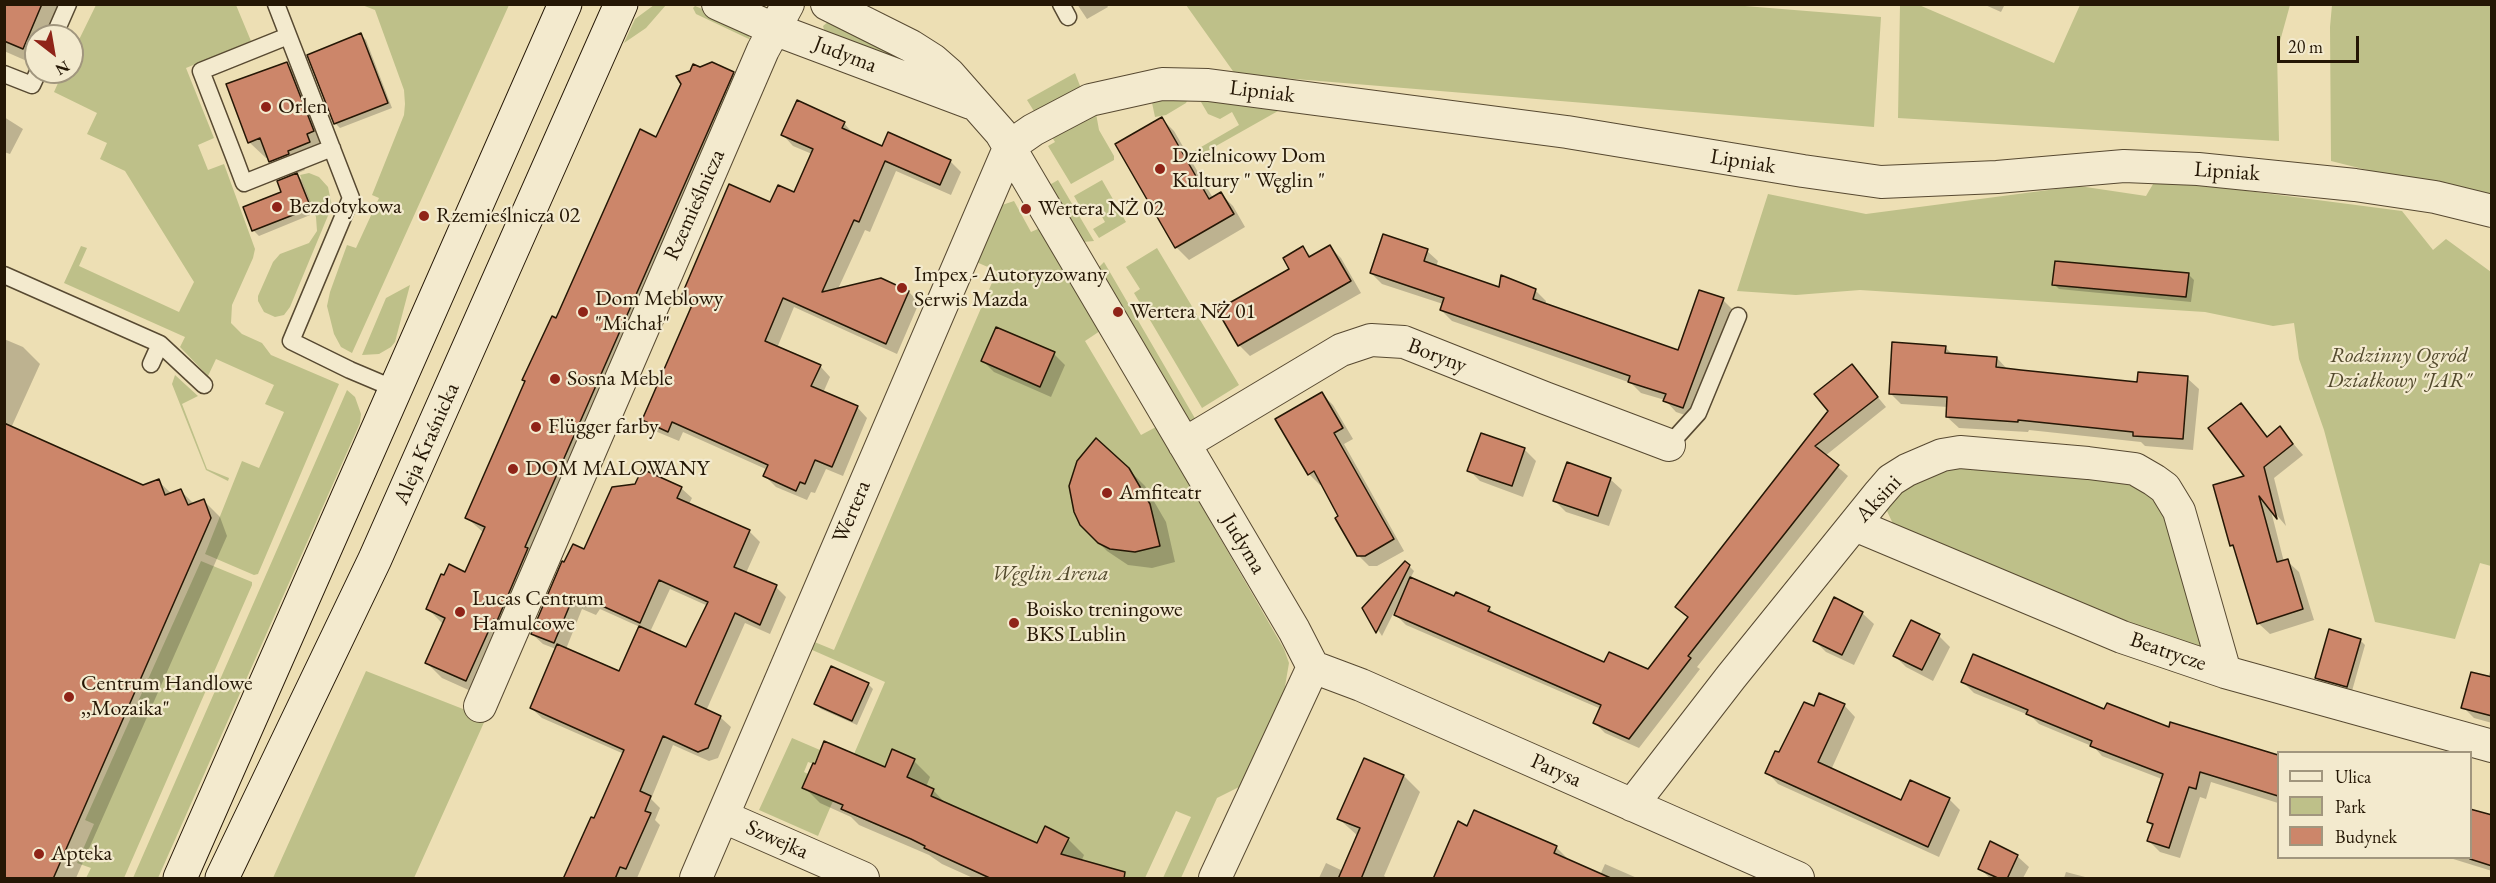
<!DOCTYPE html>
<html>
<head>
<meta charset="utf-8">
<style>
  body { margin:0 }
  #map { position:relative; width:2496px; height:883px; overflow:hidden; background:#eddfb4; font-family:"EB Garamond",serif }
  canvas { display:block }
  .frame { position:absolute; inset:0; border:6px solid #251705; pointer-events:none }
  .legend { position:absolute; left:2277px; top:751px; width:195px; height:108px; box-sizing:border-box; background:#f3eace; border:2px solid #a1967e; margin:0; padding:8px 10px; list-style:none; font-size:18px; color:#251705 }
  .legend li { display:flex; align-items:center; gap:12px; height:30px }
  .legend b { width:30px; border:2px solid #a1967e }
  .north { position:absolute; left:24px; top:24px; width:60px; height:60px; box-sizing:border-box; background:#f3eace; border:2px solid #a1967e; border-radius:50%; rotate:149deg; font-size:16px; font-weight:700; line-height:24px; text-align:center; color:#251705 }
  .north::after { content:''; display:block; margin:auto; width:21px; height:27px; background:#8f2418; clip-path:polygon(50% 0,100% 100%,50% 72%,0 100%) }
  .scale { position:absolute; left:2277px; top:36px; width:82px; height:27px; box-sizing:border-box; border:3px solid #251705; border-top:0; padding-left:8px; font-size:18px; line-height:21px; white-space:nowrap; color:#251705; -webkit-text-stroke:4px #f3eace; paint-order:stroke }
</style>
</head>
<body>
<div id="map">
<canvas width="2496" height="883"></canvas>
<div class="frame"></div>
<ul class="legend">
<li><b style="height:8px;background:#f3eace"></b>Ulica</li>
<li><b style="height:16px;background:#bec089"></b>Park</li>
<li><b style="height:16px;background:#cc866a"></b>Budynek</li>
</ul>
<div class="north">N</div>
<div class="scale">20 m</div>
</div>
<script>
const context = document.querySelector('canvas').getContext('2d');
context.lineJoin = 'round';
function paint(path, color) { context.fillStyle = color; context.fill(path, 'evenodd'); }
const poly = rows => new Path2D(rows.map(r => 'M' + r).join(''));
function strokePath(path, color, width, dash) { context.strokeStyle = color; context.lineWidth = width; context.lineCap = dash ? 'butt' : 'round'; context.setLineDash(dash || []); context.stroke(path); }
function write(font, color, halo, rows, align = 'center') {
  context.font = font + ' "EB Garamond",serif'; context.lineWidth = 4.5; context.setLineDash([]); context.textBaseline = 'middle'; context.strokeStyle = halo; context.fillStyle = color; for (const [text, x, y, turn = 0] of rows) {
    context.save(); context.translate(x, y); context.rotate((+turn || 0) * Math.PI / 180); context.textAlign = isNaN(turn) ? turn : align; if (halo) context.strokeText(text, 0, 0); context.fillText(text, 0, 0); context.restore();
  }
}
paint(poly([
  [1720,4,1881,17,1874,127,1235,74,1186,5],
  [96,5,236,5,251,41,186,68,214,138,198,145,208,170,224,164,255,249,253,258,232,305,231,323,242,334,262,343,271,355,339,384,258,574,254,575,205,554,242,461,259,468,284,412,265,404,274,385,216,359,208,376,180,347,185,337,64,283,81,246,87,248,79,266,179,312,194,282,125,171,100,159,107,143,87,134,97,113,54,92,63,72,72,72,72,54],
  [362,5,509,5,352,353,341,347,334,334,327,306,330,292,347,245,356,248,379,198,372,195,404,115,405,104,404,90,375,10],
  [654,5,666,5,646,28,624,43,635,19],
  [1900,5,1919,5,2054,63,2080,5,2290,5,2277,52,2279,141,1898,118],
  [2332,5,2491,5,2491,201,2331,161,2330,27],
  [695,6,742,25,751,40,696,14,693,8],
  [829,21,928,71,825,33,823,26],
  [1075,73,1082,91,1037,116,1027,100],
  [1204,96,1275,105,1278,111,1193,159,1189,154,1239,125,1232,112,1220,119,1208,114,1201,102],
  [1151,98,1188,99,1186,103,1166,115,1155,117],
  [1095,108,1099,130,1114,156,1114,160,1071,184,1048,146,1055,142,1049,132],
  [309,173,319,177,328,187,332,206,290,307,284,315,275,317,264,312,258,301,258,296,273,262,280,254,309,243,317,231,316,217,300,175],
  [2156,179,2402,211,2433,250,2446,239,2491,272,2491,566,2480,563,2455,639,2375,622,2324,430,2299,359,2294,323,2273,326,2205,312,1860,290,1796,295,1737,291,1768,194,1866,214,2079,186,2146,196],
  [1058,180,1094,241,1083,242,1046,187],
  [1102,180,1126,222,1099,238,1093,229,1105,222,1096,206,1084,213,1074,196],
  [1014,201,1031,232,1040,228,1100,331,1085,341,1141,435,1156,427,1284,649,1289,663,1283,698,1243,785,1217,798,1181,878,1163,878,1191,817,1176,811,1145,878,1111,878,1061,854,1069,837,1045,827,1037,843,931,796,907,777,915,759,893,750,885,767,854,754,885,682,810,649,812,641,834,650,997,271,974,261,996,207],
  [1157,248,1239,385,1202,408,1134,293,1140,289,1126,267],
  [1104,262,1200,427,1191,428,1098,268],
  [410,285,395,342,391,347,379,354,362,355,386,298],
  [175,375,198,396,182,404,207,469,229,478,228,481,206,470,172,384],
  [347,390,355,397,361,414,360,423,158,878,133,878],
  [1961,467,2132,482,2157,492,2210,652,2166,637,1894,526,1887,511,1891,496,1928,471],
  [201,561,252,582,252,585,124,878,86,878,91,868,77,863,94,824,85,820],
  [366,671,486,718,414,878,273,878],
  [792,738,820,750,814,764,808,762,804,772,808,774,802,787,833,801,818,836,759,810]
]), '#bec089');
paint(poly([
  [4,4,73,4,59,36,36,36,36,65,4,51],
  [1077,4,1106,4,1108,7,1087,19],
  [1983,4,2005,4,2001,12],
  [361,35,366,40,392,108,340,128,335,123],
  [287,64,304,81,323,151,304,167,305,170,296,174,302,180,315,213,259,236,253,230,283,193,288,178,269,157,266,158,249,142],
  [700,69,733,73,748,88,482,696,442,678,427,663,444,625,428,609,466,574,484,533,467,518,557,320,657,139],
  [4,117,23,129,10,154,4,152],
  [1162,119,1174,131,1213,198,1221,194,1233,206,1245,227,1189,260,1176,247],
  [844,123,854,135,882,148,950,161,961,172,951,195,896,171,870,232,865,230,838,289,881,280,909,292,919,303,897,354,794,307,777,348,820,366,830,377,823,393,857,407,867,418,843,476,826,469,815,493,811,492,807,500,776,487,765,476,768,470,683,432,679,441,655,431,644,420,692,309,682,299,770,203,794,194,812,154,793,146,783,135],
  [1330,247,1341,258,1361,293,1250,356,1239,345,1291,270,1303,248,1312,257],
  [1427,251,1438,261,1436,267,1500,289,1535,290,1546,301,1545,305,1679,352,1723,300,1734,311,1694,418,1676,412,1665,400,1641,393,1631,383,1452,321,1441,310,1443,304,1382,284,1371,273],
  [2121,267,2188,274,2194,280,2191,302,2059,289,2054,284],
  [4,339,23,347,40,364,11,428,143,486,158,481,172,494,181,491,194,504,204,501,220,517,227,536,76,878,4,878],
  [1945,347,1953,355,1997,358,2008,370,2138,384,2187,378,2199,389,2193,450,2145,446,2141,442,2029,430,2028,432,1959,428,1947,417,1948,407,1901,404,1890,393],
  [1054,354,1065,365,1051,397,994,372,983,361],
  [1852,366,1886,407,1825,456,1848,476,1697,667,1700,669,1639,748,1605,733,1595,723,1601,709,1406,625,1396,615,1400,605,1398,604,1382,636,1364,608,1409,566,1414,571,1410,579,1455,598,1489,608,1498,617,1605,664,1648,671,1689,618,1677,607,1830,411],
  [1322,394,1333,405,1353,439,1344,444,1404,551,1377,566,1369,566,1358,555,1322,484,1320,485,1309,474],
  [2241,405,2268,437,2280,428,2303,455,2274,478,2286,526,2270,507,2284,562,2287,561,2299,572,2314,620,2270,634,2258,623,2235,549,2231,545,2247,477],
  [1524,449,1536,461,1523,497,1480,481,1469,470],
  [1128,469,1145,486,1166,522,1175,562,1152,568,1128,565,1107,551,1090,534],
  [1610,479,1622,490,1609,526,1566,512,1555,501],
  [681,488,692,498,689,504,749,531,760,542,746,573,776,587,786,597,770,634,745,623,706,711,720,717,731,727,718,758,709,761,673,745,651,799,660,808,655,820,660,825,637,878,565,878,595,820,624,754,542,718,531,708,556,649,543,644,532,634,585,551],
  [670,589,708,606,687,649,650,632],
  [582,609,596,615,600,609,640,627,620,673,566,649],
  [1862,613,1874,624,1854,665,1826,652,1815,641],
  [1912,622,1939,636,1950,647,1933,681,1906,667,1895,656],
  [2360,640,2365,645,2352,691,2322,683,2316,678],
  [2492,665,2492,723,2474,718,2463,707,2488,678],
  [1963,682,2105,711,2170,729,2172,724,2278,756,2278,803,2211,782,2206,799,2200,797,2180,858,2160,852,2149,841,2153,827,2148,822,2162,779,2102,756,2094,747,2039,724,2031,716,1974,693],
  [868,684,873,689,857,725,821,709,816,704],
  [1844,705,1855,717,1831,770,1901,802,1949,799,1960,810,1939,857,1778,784,1767,772,1815,708],
  [1364,760,1404,776,1420,792,1384,876,1387,878,1319,878,1326,863,1343,871,1358,836,1339,819],
  [914,761,930,777,926,787,933,790,948,806,1038,845,1068,839,1084,855,1081,862,1108,878,973,878,942,864,929,855,859,825,851,817,820,803,804,787],
  [2492,817,2492,871,2450,858,2470,858],
  [1468,828,1556,847,1569,860,1600,875,1605,864,1637,878,1493,878],
  [2017,856,2029,867,2023,878,1990,878,1980,869],
  [2066,872,2089,878,2064,878]
]), '#0003');
const building = poly([
  [4,4,42,4,23,49,4,41,4,4],
  [361,33,388,103,334,124,307,55,361,33],
  [287,62,314,131,307,134,310,142,288,151,289,154,269,162,260,138,248,143,226,84,287,62],
  [712,62,734,72,525,547,528,548,497,621,494,619,466,681,425,663,445,618,426,609,441,574,444,575,449,564,465,572,485,527,465,518,525,381,522,380,552,316,556,318,640,129,656,137,681,84,676,76,690,71,693,64,700,67,712,62],
  [797,100,845,122,842,128,882,146,888,132,951,160,940,185,885,161,859,222,854,220,822,292,881,278,909,291,886,344,783,298,765,341,821,365,811,386,858,406,832,467,815,460,805,484,800,482,796,491,763,476,768,465,672,422,668,432,642,420,692,305,680,299,729,184,770,202,778,185,794,192,813,149,781,135,797,100],
  [1162,117,1209,199,1221,192,1234,214,1175,248,1115,144,1162,117],
  [297,173,311,208,252,231,243,207,281,192,277,181,297,173],
  [1383,234,1428,249,1424,261,1499,287,1501,275,1536,289,1533,299,1678,350,1699,290,1724,298,1683,408,1663,401,1666,394,1628,382,1630,376,1440,310,1444,298,1370,273,1383,234],
  [1330,245,1351,281,1238,346,1217,310,1289,269,1283,258,1303,246,1309,257,1330,245],
  [2055,261,2189,273,2186,297,2052,285,2055,261],
  [996,327,1055,352,1040,387,981,361,996,327],
  [1892,342,1946,346,1945,353,1997,357,1996,367,2021,370,2137,382,2138,372,2188,376,2183,439,2133,436,2133,432,2018,420,2018,422,1946,417,1947,397,1889,394,1892,342],
  [1852,364,1878,397,1815,446,1839,465,1688,656,1691,658,1629,739,1593,723,1601,705,1394,615,1410,577,1454,596,1456,592,1490,607,1488,611,1604,662,1609,652,1648,669,1688,617,1675,607,1828,411,1814,394,1852,364],
  [1322,392,1343,428,1334,433,1394,539,1365,556,1357,556,1335,518,1338,516,1314,471,1308,475,1275,419,1322,392],
  [2241,403,2267,437,2280,426,2293,444,2264,467,2277,519,2259,496,2277,562,2288,559,2303,609,2257,624,2233,545,2230,546,2213,485,2244,476,2208,428,2241,403],
  [4,423,143,485,159,479,165,495,181,489,188,505,204,499,211,518,53,879,4,879,4,423],
  [1481,433,1525,448,1512,486,1467,471,1481,433],
  [1096,438,1129,468,1150,504,1160,546,1135,552,1110,549,1098,543,1080,525,1074,512,1069,486,1077,461,1096,438],
  [1567,462,1611,478,1598,516,1553,501,1567,462],
  [642,469,682,487,677,498,750,530,734,567,777,585,760,625,735,613,695,704,721,716,708,748,698,752,663,736,640,791,651,796,645,811,651,813,626,869,620,867,615,879,563,879,591,817,594,818,624,750,530,708,557,644,619,671,639,626,686,647,708,602,659,580,640,623,589,600,586,606,572,600,554,643,531,634,562,561,564,562,573,544,584,549,612,487,635,484,642,469],
  [1405,561,1410,565,1376,633,1362,608,1405,561],
  [1834,597,1863,612,1842,655,1813,641,1834,597],
  [1911,620,1940,634,1922,670,1893,656,1911,620],
  [2329,629,2361,639,2347,687,2315,678,2329,629],
  [1973,654,2104,709,2107,703,2169,727,2170,722,2278,755,2278,796,2200,772,2196,789,2189,787,2169,848,2147,841,2153,824,2147,822,2163,774,2090,746,2092,741,2026,714,2028,710,1961,682,1973,654],
  [831,666,869,683,852,721,814,704,831,666],
  [2471,672,2492,677,2492,716,2461,708,2471,672],
  [1819,693,1845,704,1818,762,1901,800,1910,780,1950,798,1928,847,1765,773,1775,751,1779,752,1804,702,1814,706,1819,693],
  [824,741,885,767,892,749,915,759,907,777,934,789,931,796,1037,843,1045,826,1069,838,1061,854,1125,872,1124,879,992,879,924,848,925,846,911,839,841,809,843,805,802,788,813,763,815,764,824,741],
  [1364,758,1404,775,1361,879,1338,879,1360,828,1337,819,1364,758],
  [2470,809,2492,815,2492,866,2470,859,2470,809],
  [1474,810,1557,846,1554,853,1613,879,1433,879,1458,821,1467,826,1474,810],
  [1990,841,2018,855,2007,879,2000,879,1978,869,1990,841]
]);
paint(building, '#cc866a');
strokePath(building, '#251705', 1.5);
const service = poly([
  [276,4,351,198,291,341,350,370,395,389],
  [1061,4,1068,17],
  [54,36,68,4],
  [288,36,201,71,235,159,244,183,332,148],
  [4,74,32,85,38,72],
  [4,275,160,344,204,385],
  [151,364,160,344],
  [1669,445,1698,413,1738,316]
]);
const minor = poly([
  [718,4,774,29,971,103],
  [827,4,911,46,933,60,949,74,1001,133,1294,630,1313,667],
  [1184,444,1341,350,1371,340,1404,342,1545,398,1669,445],
  [1855,525,2122,637,2225,672,2492,746],
  [1313,667,1361,685,1798,878],
  [480,706,763,50,788,4],
  [1632,805,1731,677,1878,495,1891,480,1907,470,1942,455,1960,452,2088,463,2135,469,2154,480,2165,488,2179,511,2225,672],
  [724,817,863,878],
  [696,878,1010,146,1033,130,1090,100,1162,84,1208,85,1567,132,1803,171,1881,182,1997,177,2124,166,2198,169,2355,185,2435,197,2492,211],
  [1215,878,1313,667]
]);
const secondary = poly([
  [180,878,565,4],
  [222,878,375,559,621,4]
]);
strokePath(service, '#574931', 19);
strokePath(minor, '#574931', 34);
strokePath(secondary, '#251705', 35);
strokePath(service, '#f3eace', 16);
strokePath(minor, '#f3eace', 32);
strokePath(secondary, '#f3eace', 33);
for (const [x, y, r, color] of [
  [266,107,6,"#8f2418"],
  [1160,169,6,"#8f2418"],
  [277,207,6,"#8f2418"],
  [1026,209,6,"#8f2418"],
  [424,216,6,"#8f2418"],
  [902,288,6,"#8f2418"],
  [583,312,6,"#8f2418"],
  [1118,312,6,"#8f2418"],
  [555,379,6,"#8f2418"],
  [536,427,6,"#8f2418"],
  [513,469,6,"#8f2418"],
  [1107,493,6,"#8f2418"],
  [460,612,6,"#8f2418"],
  [1014,623,6,"#8f2418"],
  [69,697,6,"#8f2418"],
  [39,854,6,"#8f2418"]
]) { const dot = new Path2D(); dot.arc(x, y, r, 0, 2 * Math.PI); context.fillStyle = color; context.fill(dot); strokePath(dot, '#f3eace', 2); }
write('22px', '#251705', '#f3eace', [
  ["Judyma",845,55,21],
  ["Lipniak",1262,92,7],
  ["Lipniak",1743,162,9],
  ["Lipniak",2227,172,4],
  ["Rzemieślnicza",695,205,-66],
  ["Boryny",1437,356,21],
  ["Aleja Kraśnicka",427,444,-66],
  ["Aksini",1879,499,-47],
  ["Wertera",852,512,-67],
  ["Judyma",1243,544,59],
  ["Beatrycze",2168,652,19],
  ["Parysa",1556,771,24],
  ["Szwejka",777,840,24]
]);
write('22px', '#251705', '#f3eace', [
  ["Orlen",278,107],
  ["Dzielnicowy Dom",1172,156],
  ["Kultury \" Węglin \"",1172,181],
  ["Bezdotykowa",289,207],
  ["Wertera NŻ 02",1038,209],
  ["Rzemieślnicza 02",436,216],
  ["Impex - Autoryzowany",914,275],
  ["Serwis Mazda",914,300],
  ["Dom Meblowy",595,299],
  ["\"Michał\"",595,324],
  ["Wertera NŻ 01",1130,312],
  ["Sosna Meble",567,379],
  ["Flügger farby",548,427],
  ["DOM MALOWANY",525,469],
  ["Amfiteatr",1119,493],
  ["Lucas Centrum",472,599],
  ["Hamulcowe",472,624],
  ["Boisko treningowe",1026,610],
  ["BKS Lublin",1026,635],
  ["Centrum Handlowe",81,684],
  [",,Mozaika\"",81,709],
  ["Apteka",51,854]
], 'left');
write('italic 22px', '#534a2d', '#f3eace', [
  ["Rodzinny Ogród",2399,356],
  ["Działkowy \"JAR\"",2399,381],
  ["Węglin Arena",1050,574]
]);
</script>
</body>
</html>
